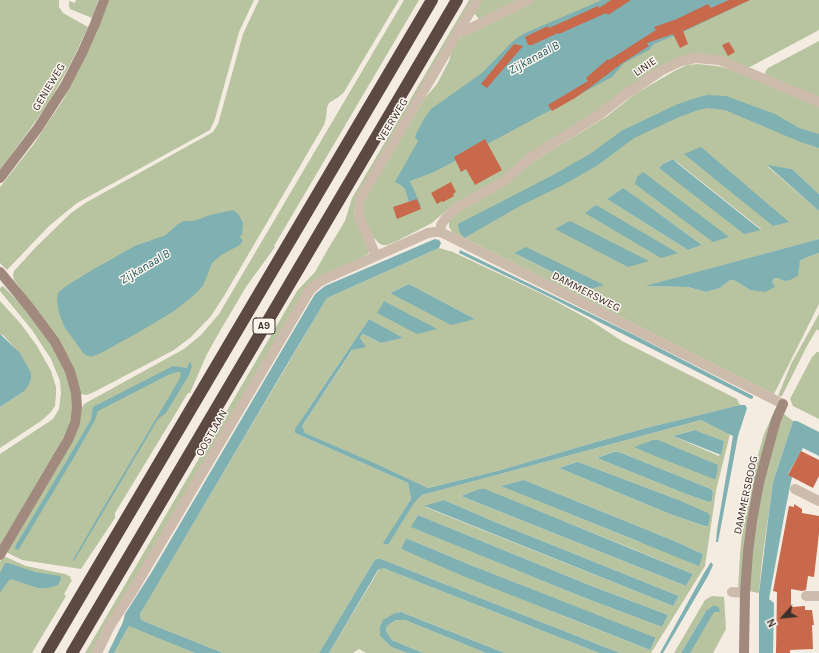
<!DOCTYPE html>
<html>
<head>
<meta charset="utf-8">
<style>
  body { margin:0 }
  #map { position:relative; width:819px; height:653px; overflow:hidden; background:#f4ebe1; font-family:Karla,sans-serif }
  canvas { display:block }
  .north { position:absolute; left:763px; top:597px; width:40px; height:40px; -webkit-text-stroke:3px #fbf5ee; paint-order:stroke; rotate:243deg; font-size:11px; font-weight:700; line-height:16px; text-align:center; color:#3b302b }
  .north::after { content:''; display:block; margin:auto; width:14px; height:18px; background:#3b302b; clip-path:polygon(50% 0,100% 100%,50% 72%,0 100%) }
</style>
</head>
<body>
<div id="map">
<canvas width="819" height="653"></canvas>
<div class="north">N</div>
</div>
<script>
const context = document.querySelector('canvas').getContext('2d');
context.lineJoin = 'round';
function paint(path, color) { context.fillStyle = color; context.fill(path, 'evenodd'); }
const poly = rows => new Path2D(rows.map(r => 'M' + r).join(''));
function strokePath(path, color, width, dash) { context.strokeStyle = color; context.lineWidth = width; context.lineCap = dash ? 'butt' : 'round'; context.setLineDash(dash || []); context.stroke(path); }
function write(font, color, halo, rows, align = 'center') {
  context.font = font + ' Karla,sans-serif'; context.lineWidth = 3; context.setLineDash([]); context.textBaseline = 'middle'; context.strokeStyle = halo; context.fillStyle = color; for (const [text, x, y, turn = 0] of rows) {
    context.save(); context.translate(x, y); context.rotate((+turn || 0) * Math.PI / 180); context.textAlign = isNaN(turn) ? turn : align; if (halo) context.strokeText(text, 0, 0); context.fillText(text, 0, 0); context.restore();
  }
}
paint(poly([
  [0,0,59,0,59,7,63,13,88,27,74,57,51,99,28,132,0,170],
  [76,0,98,0,92,18,70,9,69,6,69,1,75,3],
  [109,0,254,0,239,32,215,119,210,130,77,203,49,226,7,270,0,263,0,187,33,145,63,100,96,34],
  [259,0,399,0,344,92,340,96,329,103,327,108,326,118,324,125,224,296,211,316,191,337,174,350,94,392,87,395,81,394,22,291,14,280,13,275,14,271,36,247,71,213,87,202,213,132,218,124,243,34],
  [404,0,419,0,274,246,275,247,246,287,220,331,207,354,190,393,188,393,115,513,115,518,81,569,22,560,8,553,7,552,84,404,184,349,201,335,219,314],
  [469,0,474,0,354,208,355,217,369,252,368,254,319,279,94,653,85,653,297,291,315,272,328,249,345,221,352,198],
  [481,0,522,0,479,19,474,13],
  [533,0,819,0,819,30,748,68,690,55,511,172,448,209,432,223,397,241,387,245,382,245,379,243,373,237,363,216,362,204,425,98,437,84,449,61,453,47,462,36],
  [819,41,819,99,766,76,765,72,768,68],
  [698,64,717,66,737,71,819,106,819,194,792,169,767,166,819,211,819,239,647,286,688,287,706,292,720,288,730,280,734,280,750,290,772,282,774,278,778,278,784,281,798,271,800,261,805,258,819,253,819,304,774,394,452,232,449,227,449,220,451,217,531,163,606,117,635,94,676,70,687,65],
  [673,159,761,229,761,230,659,168,663,164],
  [623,188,702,245,688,250,607,199],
  [514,253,603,285,588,290],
  [439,248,453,252,544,295,590,320,622,341,737,399,740,405,646,428,582,446,501,470,428,488,305,433,303,430,302,426,363,334,381,343,402,338,369,319,303,417,295,433,408,483,411,499,384,542,388,545,414,502,422,495,701,420,730,434,716,491,705,566,651,653,620,653,381,559,376,559,374,561,319,653,223,653,143,621,140,618,140,614,152,593,327,298],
  [409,284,475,319,390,293],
  [693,430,724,441,719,456,673,436],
  [614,452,619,452,711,489,713,493,712,501,709,502,686,494,597,458],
  [577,462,581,463,676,499,706,527,670,514,559,468],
  [524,480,672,540,703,554,639,542,502,486],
  [483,489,628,547,693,574,686,586,461,496],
  [444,500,495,522,679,596,673,606,425,507],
  [418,515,589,585,668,615,662,627,580,596,412,527],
  [406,538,468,564,656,639,650,650,571,619,401,549],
  [3,286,26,310,58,352,70,384,73,404,69,426,60,445,0,547,0,454,53,419,59,409,61,393,60,381,51,359,32,330,0,291,0,288],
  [0,301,21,324,37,346,51,371,56,387,56,394,55,406,50,413,41,421,0,448,0,407,23,392,22,356,4,336,0,334],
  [819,314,819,331,817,329,807,346,782,396,778,396,791,364],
  [817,352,819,352,819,419,793,406,790,399,812,357],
  [776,408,793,421,773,482,762,561,759,593,738,589,740,554,744,513,751,480,764,434],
  [6,557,26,566,65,574,71,577,70,579,72,580,64,594,66,596,32,653,0,653,0,562,2,558],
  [380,568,383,568,599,653,505,653,401,612,395,613,380,636,391,647,407,653,366,653,359,649,353,653,329,653],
  [712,596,724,597,726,629,713,653,688,653,706,611,681,653,674,653,705,600],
  [396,620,405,620,486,653,423,653,392,640,386,631,387,626],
  [129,626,132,626,195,653,114,653]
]), '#b8c4a0');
paint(poly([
  [602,0,750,0,683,32,654,44,649,50,624,63,612,77,478,149,434,172,410,181,421,206,415,209,409,202,405,189,401,185,395,182,418,141,415,137,417,132,424,119,431,109,482,73,512,42,523,34],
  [708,95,726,96,775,114,799,128,819,134,819,148,798,141,725,110,707,108,698,110,677,118,634,138,598,165,563,185,520,206,464,238,459,231,458,224,555,174,590,154,623,130,678,104,699,97],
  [701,147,789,222,773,226,684,154],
  [673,159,677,163,761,230,744,234,659,168,663,164],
  [767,165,792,169,819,194,819,211],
  [643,172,729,237,713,242,635,184,637,177],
  [623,188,643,202,702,245,688,250,607,199],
  [596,205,666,246,678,253,661,258,585,213],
  [233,210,239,215,243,223,242,235,240,236,242,240,243,239,242,242,240,245,221,255,212,263,203,286,194,295,174,311,139,332,101,353,91,357,84,354,65,328,59,313,57,300,58,293,66,286,94,269,135,246,166,235,178,224,184,221,194,221,210,215],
  [570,221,649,261,628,267,555,229],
  [435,239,439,240,441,243,439,248,327,298,282,373,140,614,140,618,143,621,223,653,195,653,129,626,114,653,108,653,123,622,125,614,153,570,315,294,325,286],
  [819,239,819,253,805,258,800,261,798,276,790,280,784,281,778,278,774,278,772,282,775,287,765,292,750,290,734,280,730,280,720,288,706,292,688,287,645,286],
  [526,247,604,285,588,290,514,253],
  [460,250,636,336,753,396,753,398,751,399,743,395,552,298,459,253],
  [409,284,475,319,451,325,390,293],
  [384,301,437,329,417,334,377,313],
  [369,319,403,338,381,343,363,334,360,338,366,347,352,350,302,426,305,433,374,463,428,488,501,470,582,446,646,428,740,405,745,405,747,408,738,436,718,542,716,542,717,530,733,436,701,420,422,495,414,503,388,545,383,543,411,499,408,483,295,433,295,429,303,417],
  [0,334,20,353,31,373,31,379,28,386,23,392,0,407],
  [190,361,192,366,189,375,166,413,158,419,74,561,73,560,99,515,179,380,181,374,180,372,177,372,168,375,98,411,95,420,73,459,19,549,16,550,15,548,16,545,91,420,93,407,173,366,187,368],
  [793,421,797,421,819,432,819,456,803,448,788,474,792,477,786,506,769,599,774,603,773,653,759,653,759,593,769,512,773,482],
  [694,430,724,441,721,455,673,436],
  [653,440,658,440,718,465,716,478,714,479,655,456,634,447],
  [614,452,619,452,711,489,713,493,712,501,709,502,686,494,597,458],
  [577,462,581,463,676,499,708,513,710,516,708,526,704,526,670,514,559,468],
  [524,480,672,540,703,554,699,566,501,486],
  [480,489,485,489,693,574,686,586,461,496],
  [444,500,495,522,679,596,673,606,424,506],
  [418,515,589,585,668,615,662,627,580,596,411,527],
  [406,538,468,564,656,638,650,650,463,576,401,549],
  [376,559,381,559,620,653,599,653,383,568,378,570,329,653,319,653,374,561],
  [711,562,713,565,708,576,663,653,660,653,704,573],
  [5,563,8,563,35,572,60,576,61,578,58,585,48,588,38,588,11,579,9,580,0,593,0,573],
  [713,606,716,606,719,608,720,612,714,612,690,653,681,653,706,611],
  [401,612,487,646,505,653,486,653,405,620,396,620,387,626,386,631,392,640,423,653,407,653,391,647,380,636,380,627,383,620,395,613]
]), '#7fb0b2');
paint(poly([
  [611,0,631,0,608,15,606,13,559,34,558,33,532,45,528,45,525,37,548,26,549,28,567,20,598,6,599,8],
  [729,0,750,0,683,31,688,44,680,48,673,34,647,43,649,46,621,64,592,86,591,85,592,86,575,98,552,111,548,105,588,81,586,78,608,59,609,60,656,30,654,27,677,19,708,4,711,8],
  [729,42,735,52,728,56,722,45],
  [514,44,523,46,487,88,481,84],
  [485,139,502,170,475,185,466,169,461,172,454,157],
  [451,182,456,192,453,194,454,196,443,202,442,201,437,204,431,193],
  [417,199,421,209,397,219,393,207],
  [801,451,819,460,819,476,813,488,788,475],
  [794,504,802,509,802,513,819,516,819,533,814,577,808,576,806,590,802,591,791,589,791,607,805,606,805,610,812,610,814,625,812,625,813,649,790,650,790,653,776,653,777,592,773,591,789,506,794,507]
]), '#c8694b');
strokePath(poly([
  [460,30,463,31,467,30,528,0],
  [440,232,441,225,445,219,455,209,504,181,530,158,599,115,622,97,662,70,681,61,695,58,719,60,819,102],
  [376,256,360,219,359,208,360,199,477,0],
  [795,489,819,501],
  [732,592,745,593],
  [806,596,819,596],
  [97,653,110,626,132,592,310,290,319,282,327,278,428,233,434,232,440,232,449,236,783,404]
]), '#cdbbac', 10);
strokePath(poly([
  [0,178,38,128,65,86,82,53,95,24,104,0],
  [0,272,29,307,55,342,70,371,76,393,77,407,75,423,68,440,0,555],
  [744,653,745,593,748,552,752,521,759,483,768,449,776,420,783,404]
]), '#a18a7d', 10);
strokePath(poly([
  [47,653,432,0],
  [72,653,457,0]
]), '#5c4a42', 12);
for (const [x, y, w] of [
  [264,326,22]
]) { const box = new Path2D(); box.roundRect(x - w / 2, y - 8, w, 16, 3); context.fillStyle = '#fbf5ee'; context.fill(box); strokePath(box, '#3b302b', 1); }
write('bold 10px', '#3b302b', null, [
  ["A9",264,326]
]);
write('11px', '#3b302b', '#fbf5ee', [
  ["LINIE",645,67,-34],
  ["GENIEWEG",49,87,-59],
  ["VEERWEG",393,120,-59],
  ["DAMMERSWEG",586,292,27],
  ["OOSTLAAN",212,433,-60],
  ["DAMMERSBOOG",746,495,-78]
]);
write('italic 12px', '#1f5a5e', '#fbf5ee', [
  ["Zijkanaal B",534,58,-29],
  ["Zijkanaal B",145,267,-31]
]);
</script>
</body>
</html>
